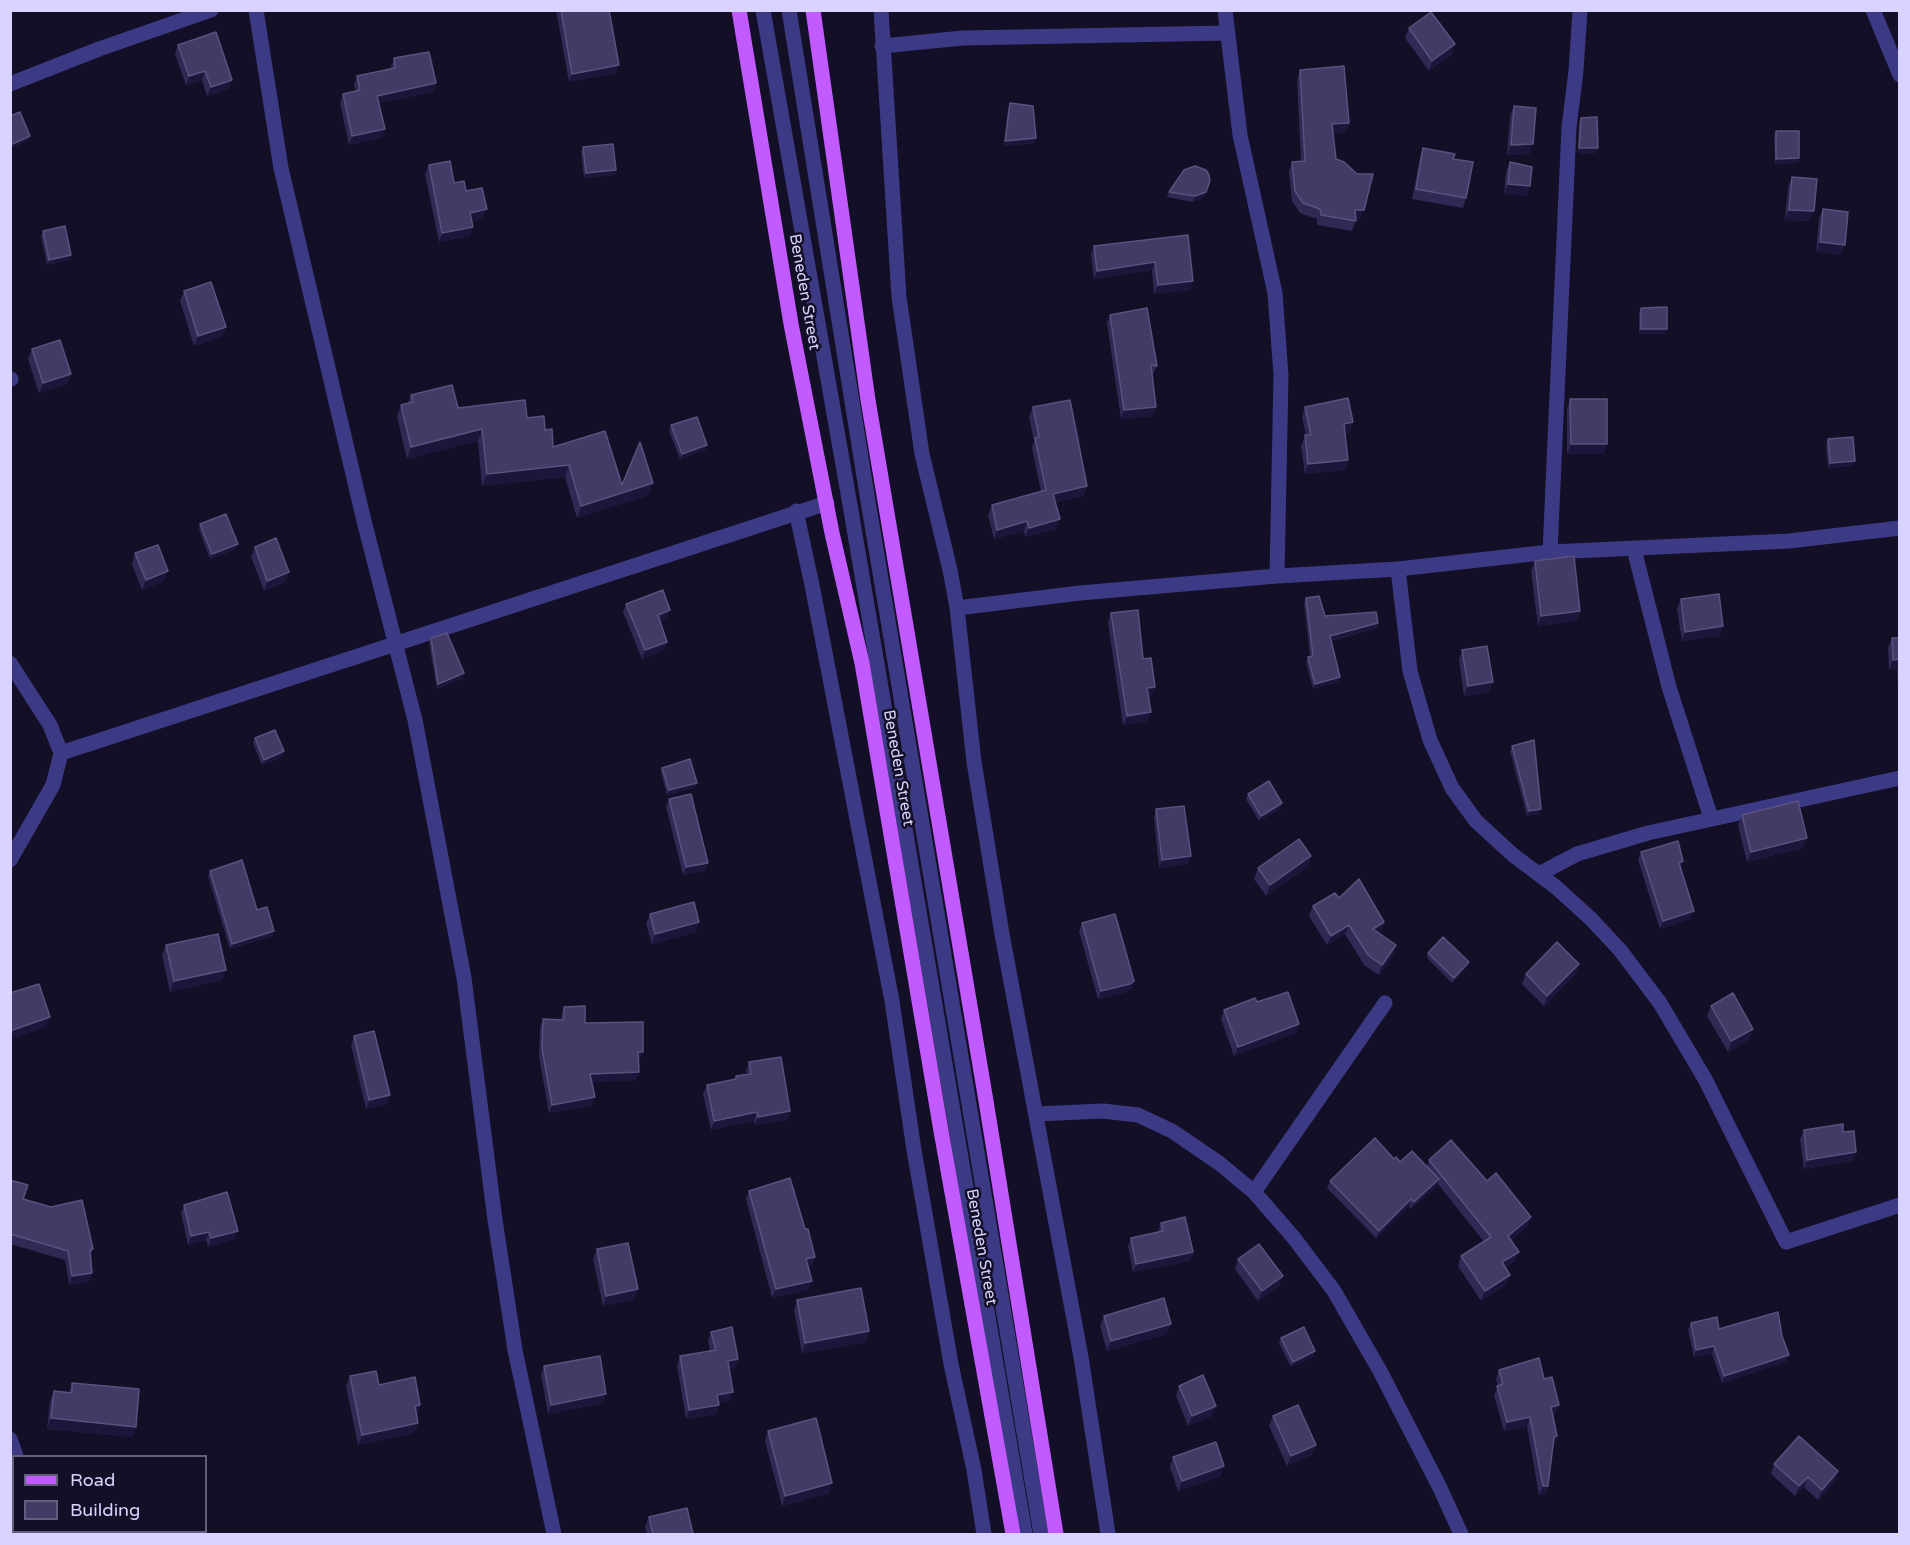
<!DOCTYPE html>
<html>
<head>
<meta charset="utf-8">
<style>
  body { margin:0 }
  #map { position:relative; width:1910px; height:1545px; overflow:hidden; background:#130f26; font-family:"Varela Round",sans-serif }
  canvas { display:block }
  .frame { position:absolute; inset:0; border:12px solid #d9d4ff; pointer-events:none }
  .legend { position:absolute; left:12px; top:1455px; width:195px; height:78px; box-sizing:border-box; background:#130f26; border:2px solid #625e7d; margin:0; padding:8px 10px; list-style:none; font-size:18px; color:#d9d4ff }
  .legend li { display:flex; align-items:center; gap:12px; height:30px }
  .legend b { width:30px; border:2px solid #625e7d }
</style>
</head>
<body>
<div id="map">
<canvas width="1910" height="1545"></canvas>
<div class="frame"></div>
<ul class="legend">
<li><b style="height:8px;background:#c25bff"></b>Road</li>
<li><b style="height:16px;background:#433a66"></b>Building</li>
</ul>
</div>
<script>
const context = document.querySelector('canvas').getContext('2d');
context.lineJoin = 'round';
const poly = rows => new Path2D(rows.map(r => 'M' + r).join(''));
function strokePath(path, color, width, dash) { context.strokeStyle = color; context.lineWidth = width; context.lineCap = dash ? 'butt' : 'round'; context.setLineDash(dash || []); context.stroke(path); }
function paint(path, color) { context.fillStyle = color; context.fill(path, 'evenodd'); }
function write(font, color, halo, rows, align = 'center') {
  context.font = font + ' "Varela Round",sans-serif'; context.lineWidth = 5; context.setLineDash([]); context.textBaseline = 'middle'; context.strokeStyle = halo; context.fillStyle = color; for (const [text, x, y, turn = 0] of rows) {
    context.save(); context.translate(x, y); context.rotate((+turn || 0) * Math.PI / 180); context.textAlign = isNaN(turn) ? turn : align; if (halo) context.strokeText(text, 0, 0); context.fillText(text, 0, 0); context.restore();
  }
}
strokePath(poly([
  [256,10,281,168,364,521,415,720,464,978,495,1220,515,1350,554,1534],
  [763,10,849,499,1025,1534],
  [789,10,868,501,1041,1534],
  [881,10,899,297,922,454,950,570,957,608,974,762,1002,934,1081,1357,1108,1534],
  [1225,10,1240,135,1275,293,1281,375,1277,576],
  [1873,10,1900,75],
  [882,46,963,38,1227,33],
  [10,84,99,49,211,10],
  [10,379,11,379],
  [796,511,812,585,892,1001,914,1150,951,1364,974,1470,984,1534],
  [1634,549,1669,687,1711,818],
  [1550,552,1569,127,1576,71,1580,10],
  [1398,569,1410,671,1430,740,1452,788,1476,821,1513,855,1557,888,1591,919,1620,950,1660,1003,1705,1079,1786,1242,1900,1205],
  [957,608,1080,593,1277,576,1398,569,1550,552,1789,541,1900,528],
  [10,663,50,725,61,753,53,785,10,860],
  [61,753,827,503],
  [1539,874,1577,854,1648,833,1900,778],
  [1036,1114,1103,1111,1138,1115,1172,1131,1219,1163,1254,1192,1294,1238,1334,1291,1380,1371,1440,1488,1461,1534],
  [1254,1192,1385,1003],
  [10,1439,16,1456],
  [41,1532,42,1534]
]), '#3d3a85', 15);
strokePath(poly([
  [739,10,791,324,832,533,862,663,941,1131,1013,1534],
  [813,10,868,400,986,1101,1056,1534]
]), '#c25bff', 15);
paint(poly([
  [556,10,609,10,616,73,569,82],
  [1409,28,1452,54,1429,71,1405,38],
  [178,45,229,89,207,96,202,80,186,85,175,54],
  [394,58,433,92,379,103,385,129,381,138,349,145,340,103,343,94,356,91,354,85,357,76,391,69,391,67],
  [1300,70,1349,123,1346,132,1333,133,1336,159,1360,220,1356,220,1352,231,1317,225,1317,219,1300,213,1292,201,1289,172,1292,162,1301,161,1297,80],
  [1010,103,1034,143,1004,146,1008,109],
  [1514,106,1530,154,1507,155,1510,116],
  [1581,118,1598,148,1596,153,1578,154,1579,123],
  [1776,131,1799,158,1798,163,1775,164,1774,136],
  [583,147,616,170,614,175,584,178,581,152],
  [1423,148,1466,198,1463,208,1412,199,1420,158],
  [1510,162,1527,196,1504,194,1506,172],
  [429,165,466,191,483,218,472,221,470,236,439,242,425,174],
  [1792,177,1810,221,1785,220,1788,187],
  [1210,181,1204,197,1193,202,1167,197,1169,192],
  [1823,209,1841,255,1816,252,1819,219],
  [43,231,71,255,69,260,47,265,41,236],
  [1188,235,1190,290,1154,294,1152,270,1094,279,1091,254,1094,246],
  [184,291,222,337,194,346,180,301],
  [1641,308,1667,329,1665,334,1639,334,1639,313],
  [1110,315,1157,366,1153,374,1152,374,1153,416,1121,419,1107,323],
  [32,349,71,374,67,384,39,393,28,359],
  [411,395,458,408,527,418,545,430,553,447,622,485,649,495,577,518,565,477,482,486,478,441,407,459,397,417,401,405,408,403],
  [1570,399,1604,454,1567,454,1567,409],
  [1033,407,1087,486,1083,496,1055,502,1056,529,1025,537,1024,531,994,539,988,515,992,505,1041,492,1032,448,1034,441,1029,417],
  [1305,407,1353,422,1349,433,1345,433,1348,460,1345,470,1305,474,1301,446,1306,435,1302,417],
  [671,425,707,445,705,450,680,459,669,431],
  [1828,439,1853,466,1828,468,1826,444],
  [200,524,238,544,236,549,210,559,199,529],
  [255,547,289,572,285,582,264,591,251,557],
  [135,553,164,581,142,590,132,564],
  [1535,561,1580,611,1577,621,1538,626,1531,571],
  [1306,598,1325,616,1377,628,1331,641,1340,677,1338,682,1313,689,1306,662,1308,657,1310,656,1304,603],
  [1681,599,1720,636,1682,641,1677,609],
  [626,604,667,619,660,622,667,642,664,650,642,659,623,612],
  [1111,613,1143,659,1152,696,1149,696,1148,721,1123,725,1108,622],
  [431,638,463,678,437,689,429,643],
  [1892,638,1899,638,1899,690,1898,690,1897,669,1889,670,1888,648],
  [1462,650,1489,693,1464,696,1459,660],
  [255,738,284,751,282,757,262,765,253,743],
  [1512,746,1539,814,1527,816,1510,751],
  [662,768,695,788,667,795,661,773],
  [1248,794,1281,808,1259,821,1246,799],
  [669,799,705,871,683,875,666,807],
  [1156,809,1191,856,1188,864,1159,868,1154,817],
  [1742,815,1803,848,1747,862,1738,825],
  [1641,852,1683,861,1681,869,1691,919,1660,929,1638,860],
  [1311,856,1308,866,1266,896,1254,879,1258,868],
  [210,871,273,936,230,949,208,876],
  [1339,898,1384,922,1381,931,1378,933,1396,945,1393,955,1379,975,1364,965,1345,934,1327,945,1309,916,1313,906],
  [650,914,699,922,696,932,652,944,646,924],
  [1082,923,1134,981,1131,989,1127,992,1098,999,1079,931],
  [166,945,222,980,170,992,162,955],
  [1428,953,1467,967,1452,983,1427,958],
  [1579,964,1576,974,1544,1006,1522,984,1526,974],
  [1257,1002,1299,1024,1296,1033,1234,1056,1221,1019,1224,1010],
  [1711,1006,1750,1039,1728,1052,1707,1016],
  [564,1007,585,1023,640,1061,638,1061,636,1080,592,1082,591,1106,549,1113,539,1057,540,1028,543,1019,561,1020,561,1016],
  [354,1036,387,1104,366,1109,351,1045],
  [749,1062,790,1111,787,1120,755,1125,754,1121,711,1130,703,1094,707,1085,735,1079,736,1076,747,1075,746,1071],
  [1804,1130,1843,1132,1856,1152,1853,1161,1804,1169,1800,1139],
  [1394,1159,1400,1162,1427,1166,1429,1160,1528,1226,1511,1240,1515,1261,1505,1268,1506,1285,1481,1301,1458,1266,1461,1256,1484,1242,1438,1184,1437,1186,1411,1209,1409,1206,1376,1238,1327,1188,1330,1181],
  [10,1180,23,1199,93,1249,90,1256,89,1282,69,1285,65,1260,10,1244],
  [749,1191,805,1229,815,1257,812,1265,808,1267,808,1290,772,1298,746,1199],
  [184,1205,235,1239,208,1247,206,1240,188,1245,181,1213],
  [1161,1223,1193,1252,1190,1261,1133,1272,1128,1246,1131,1238,1158,1232],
  [597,1249,634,1300,603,1306,593,1259],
  [1238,1259,1283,1276,1279,1286,1258,1301,1235,1269],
  [797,1300,869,1331,866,1342,802,1353,794,1310],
  [1104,1316,1167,1334,1107,1351,1100,1326],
  [1691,1323,1719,1329,1782,1336,1789,1355,1786,1362,1722,1383,1712,1354,1694,1357,1688,1330],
  [711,1332,738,1359,735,1368,729,1369,733,1392,730,1400,718,1403,716,1414,686,1419,677,1365,680,1356,710,1351,708,1341],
  [1281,1338,1314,1356,1291,1367,1279,1343],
  [544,1366,603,1403,548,1414,541,1375],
  [1499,1370,1544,1379,1556,1414,1553,1415,1557,1436,1554,1445,1553,1445,1548,1486,1545,1495,1539,1495,1527,1426,1504,1431,1494,1395,1498,1386,1496,1379],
  [350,1376,379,1385,420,1405,417,1415,418,1423,414,1433,358,1445,346,1386],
  [72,1383,136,1427,132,1437,47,1429,50,1401,54,1391,69,1392],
  [1179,1386,1212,1416,1188,1426,1176,1396],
  [1273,1416,1312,1455,1287,1466,1269,1426],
  [768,1431,829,1493,782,1506,765,1441],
  [1173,1457,1221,1476,1178,1491,1170,1467],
  [1774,1464,1835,1482,1818,1500,1804,1487,1795,1496,1771,1474],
  [649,1517,693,1534,647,1534,645,1527]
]), '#312854');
paint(poly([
  [1455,44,1452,54,1429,71,1432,61],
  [619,65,616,73,569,82,572,74],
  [205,71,202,80,186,85,189,76],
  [232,80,229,89,207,96,211,87],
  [436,83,433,92,374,104,377,96],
  [1349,123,1346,132,1329,133,1332,124],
  [385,129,381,138,349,145,352,136],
  [30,136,28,141,10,149,10,145],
  [1036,138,1034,143,1004,146,1005,141],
  [1533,144,1530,154,1507,155,1511,145],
  [1579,148,1598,148,1596,153,1578,154],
  [1799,158,1798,163,1775,164,1776,159],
  [616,170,614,175,584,178,586,173],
  [1508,184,1530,186,1527,196,1504,194],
  [1206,192,1204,197,1193,202,1195,196],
  [487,209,483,218,467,222,470,213],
  [1355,210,1364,210,1360,220,1351,220],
  [1789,210,1814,211,1810,221,1785,220],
  [473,227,470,236,439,242,442,233],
  [1820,242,1845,245,1841,255,1816,252],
  [71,255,69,260,47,265,49,260],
  [1155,262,1152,270,1094,279,1097,271],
  [1193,281,1190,290,1154,294,1158,285],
  [226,327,222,337,194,346,198,336],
  [1641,329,1667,329,1665,334,1639,334],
  [71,374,67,384,39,393,43,383],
  [1156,407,1153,416,1121,419,1124,410],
  [1353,422,1349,433,1340,434,1344,424],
  [482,429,478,441,407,459,411,447],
  [1571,444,1607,444,1604,454,1567,454],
  [707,445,705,450,680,459,682,454],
  [1348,460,1345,470,1305,474,1308,464],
  [1855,461,1853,466,1828,468,1830,463],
  [569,465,565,477,482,486,487,474],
  [653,483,649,495,577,518,581,506],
  [1087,486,1083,496,1049,503,1053,494],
  [1060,519,1056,529,1025,537,1029,528],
  [1027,521,1024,531,994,539,997,530],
  [238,544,236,549,210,559,212,554],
  [168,571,164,581,142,590,146,580],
  [289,572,285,582,264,591,267,581],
  [670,610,667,619,654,624,658,615],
  [1580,611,1577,621,1538,626,1541,616],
  [1378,623,1377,628,1328,641,1330,636],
  [1723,626,1720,636,1682,641,1685,632],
  [667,642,664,650,642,659,645,650],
  [1899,659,1899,663,1897,669,1889,670,1893,660],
  [464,673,463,678,437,689,438,684],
  [1340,677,1338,682,1313,689,1315,684],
  [1493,682,1489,693,1464,696,1468,686],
  [1155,687,1152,696,1144,697,1147,688],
  [1151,712,1148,721,1123,725,1127,716],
  [284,751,282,757,262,765,264,760],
  [697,783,695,788,667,795,669,790],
  [1282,803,1281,808,1259,821,1261,816],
  [1541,809,1539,814,1527,816,1529,811],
  [1807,838,1803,848,1747,862,1751,852],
  [1191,856,1188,864,1159,868,1162,860],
  [1311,856,1308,866,1266,896,1270,885],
  [1683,861,1681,870,1679,863],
  [708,863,705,871,683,875,686,867],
  [1694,911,1691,919,1660,929,1663,921],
  [699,922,696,932,652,944,655,934],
  [1384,922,1381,931,1369,938,1373,929],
  [1349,925,1345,934,1327,945,1331,936],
  [274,931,273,936,230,949,232,944],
  [1396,945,1393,955,1379,975,1382,965],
  [1469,962,1467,967,1452,983,1454,978],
  [1579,964,1576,974,1544,1006,1547,996],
  [226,970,222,980,170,992,174,981],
  [1134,981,1131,989,1127,992,1098,999,1101,991],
  [50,1017,46,1027,10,1040,10,1031],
  [1299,1024,1296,1033,1234,1056,1238,1047],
  [1753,1029,1750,1039,1728,1052,1731,1041],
  [638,1052,643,1052,640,1061,635,1061],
  [639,1072,636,1080,587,1083,590,1074],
  [390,1095,387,1104,366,1109,369,1100],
  [595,1097,591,1106,549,1113,552,1105],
  [790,1111,787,1120,755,1125,758,1117],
  [757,1112,754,1121,711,1130,714,1121],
  [1856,1152,1853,1161,1804,1169,1807,1160],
  [1439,1179,1437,1186,1411,1209,1414,1202],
  [1411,1199,1409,1206,1376,1238,1379,1231],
  [1531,1217,1528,1226,1505,1246,1508,1236],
  [238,1231,235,1239,208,1247,211,1238],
  [209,1232,206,1240,188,1245,191,1236],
  [1193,1252,1190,1261,1133,1272,1136,1264],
  [1519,1252,1515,1261,1499,1272,1502,1262],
  [815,1257,812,1265,803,1268,806,1259],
  [92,1273,89,1282,69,1285,72,1276],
  [1510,1275,1506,1285,1481,1301,1485,1291],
  [1283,1276,1279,1286,1258,1301,1262,1291],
  [812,1281,808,1290,772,1298,776,1289],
  [638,1289,634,1300,603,1306,606,1296],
  [1171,1324,1167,1334,1107,1351,1111,1341],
  [869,1331,866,1342,802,1353,805,1343],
  [1714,1346,1712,1354,1694,1357,1696,1350],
  [1315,1351,1314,1356,1291,1367,1293,1362],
  [1789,1355,1786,1362,1722,1383,1724,1376],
  [738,1359,735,1368,725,1370,728,1361],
  [733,1392,730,1400,714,1404,717,1395],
  [606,1394,603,1403,548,1414,551,1405],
  [420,1405,417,1415,415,1406],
  [719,1405,716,1414,686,1419,689,1410],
  [1559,1405,1556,1414,1548,1416,1551,1407],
  [1216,1406,1212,1416,1188,1426,1192,1416],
  [1530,1417,1527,1426,1504,1431,1507,1422],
  [51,1418,136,1427,132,1437,47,1429],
  [418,1423,414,1433,358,1445,362,1435],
  [1557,1436,1554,1445,1550,1446,1554,1437],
  [1316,1445,1312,1455,1287,1466,1291,1456],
  [1224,1466,1221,1476,1178,1491,1182,1481],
  [1838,1471,1835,1482,1818,1500,1822,1490],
  [1808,1477,1804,1487,1795,1496,1799,1486],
  [832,1483,829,1493,782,1506,785,1496],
  [1543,1486,1548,1486,1545,1495,1539,1495]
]), '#1d163a');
const building = poly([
  [561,10,609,10,619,65,572,74,561,10],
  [1431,12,1455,44,1432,61,1409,28,1431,12],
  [216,32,232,80,211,87,205,71,189,76,178,45,216,32],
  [429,52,436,83,377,96,385,129,352,136,343,94,360,90,357,76,395,68,394,58,429,52],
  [1344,66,1349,123,1332,124,1336,159,1344,162,1357,174,1373,174,1364,210,1355,210,1356,221,1321,215,1320,209,1303,203,1295,191,1292,162,1305,161,1300,70,1344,66],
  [1010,103,1033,106,1036,138,1005,141,1010,103],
  [1514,106,1536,108,1533,144,1511,145,1514,106],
  [20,112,30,136,10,145,10,116,20,112],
  [1597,117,1598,148,1579,148,1581,118,1597,117],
  [1776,131,1799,131,1799,158,1776,159,1776,131],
  [613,144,616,170,586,173,583,147,613,144],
  [1423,148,1455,154,1453,159,1473,162,1466,198,1416,189,1423,148],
  [450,161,454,183,464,181,466,191,482,188,487,209,470,213,473,227,442,233,429,165,450,161],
  [1510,162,1532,167,1530,186,1508,184,1510,162],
  [1195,166,1206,170,1209,175,1210,181,1206,192,1195,196,1169,192,1184,170,1195,166],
  [1792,177,1817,179,1814,211,1789,210,1792,177],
  [1823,209,1848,212,1845,245,1820,242,1823,209],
  [65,226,71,255,49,260,43,231,65,226],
  [1188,235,1193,281,1158,285,1155,262,1097,271,1094,246,1188,235],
  [211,282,226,327,198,336,184,291,211,282],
  [1667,307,1667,329,1641,329,1641,308,1667,307],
  [1147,308,1157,366,1151,365,1156,407,1124,410,1110,315,1147,308],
  [60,340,71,374,43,383,32,349,60,340],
  [452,385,458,408,525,400,527,418,544,416,545,430,552,429,553,447,605,431,622,485,640,442,653,483,581,506,569,465,487,474,482,429,411,447,401,405,413,402,411,395,452,385],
  [1348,398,1353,422,1344,424,1348,460,1308,464,1305,435,1311,435,1305,407,1348,398],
  [1570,399,1607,399,1607,444,1571,444,1570,399],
  [1070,400,1087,486,1053,494,1060,519,1029,528,1027,521,997,530,992,505,1046,490,1035,438,1039,437,1033,407,1070,400],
  [697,417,707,445,682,454,671,425,697,417],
  [1853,437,1855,461,1830,463,1828,439,1853,437],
  [226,514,238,544,212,554,200,524,226,514],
  [276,538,289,572,267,581,255,547,276,538],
  [158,545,168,571,146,580,135,553,158,545],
  [1574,556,1580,611,1541,616,1535,561,1574,556],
  [663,590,670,610,658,615,667,642,645,650,626,604,663,590],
  [1719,594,1723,626,1685,632,1681,599,1719,594],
  [1319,596,1325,616,1376,612,1378,623,1330,636,1340,677,1315,684,1308,657,1313,656,1306,598,1319,596],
  [1138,610,1143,659,1151,658,1155,687,1147,688,1151,712,1127,716,1111,613,1138,610],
  [447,633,464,673,438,684,431,638,447,633],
  [1892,638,1899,638,1899,659,1893,660,1892,638],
  [1487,646,1493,682,1468,686,1462,650,1487,646],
  [275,730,284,751,264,760,255,738,275,730],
  [1534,740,1541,809,1529,811,1512,746,1534,740],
  [690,759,697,783,669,790,662,768,690,759],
  [1269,781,1282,803,1261,816,1248,794,1269,781],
  [691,794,708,863,686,867,669,799,691,794],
  [1798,801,1807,838,1751,852,1742,815,1798,801],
  [1184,806,1191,856,1162,860,1156,809,1184,806],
  [1299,839,1311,856,1270,885,1258,868,1299,839],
  [1678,841,1683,861,1679,863,1694,911,1663,921,1641,852,1678,841],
  [242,860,257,910,267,907,274,931,232,944,210,871,242,860],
  [1359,879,1384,922,1373,929,1396,945,1382,965,1368,955,1349,925,1331,936,1313,906,1335,893,1339,898,1359,879],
  [694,902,699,922,655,934,650,914,694,902],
  [1115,914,1134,981,1130,984,1101,991,1082,923,1115,914],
  [218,934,226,970,174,981,166,945,218,934],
  [1443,937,1469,962,1454,978,1428,953,1443,937],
  [1557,942,1579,964,1547,996,1526,974,1557,942],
  [39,984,50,1017,10,1031,10,993,39,984],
  [1288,992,1299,1024,1238,1047,1224,1010,1255,998,1257,1002,1288,992],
  [1733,993,1753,1029,1731,1041,1711,1006,1733,993],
  [585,1006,585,1023,643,1022,643,1052,638,1052,639,1072,590,1074,595,1097,552,1105,542,1048,543,1019,564,1020,564,1007,585,1006],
  [374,1031,390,1095,369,1100,354,1036,374,1031],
  [781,1057,790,1111,758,1117,757,1112,714,1121,707,1085,736,1079,736,1076,751,1074,749,1062,781,1057],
  [1843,1124,1843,1132,1854,1131,1856,1152,1807,1160,1804,1130,1843,1124],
  [1375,1138,1394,1159,1396,1157,1400,1162,1412,1151,1439,1179,1414,1202,1411,1199,1379,1231,1330,1181,1375,1138],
  [1451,1140,1487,1181,1496,1173,1531,1217,1508,1236,1519,1252,1502,1262,1510,1275,1485,1291,1461,1256,1491,1237,1429,1160,1451,1140],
  [790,1178,805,1229,808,1229,815,1257,806,1259,812,1281,776,1289,749,1191,790,1178],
  [10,1180,28,1185,23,1199,51,1207,82,1200,93,1249,90,1250,92,1273,72,1276,68,1251,10,1234,10,1180],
  [227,1192,238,1231,211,1238,209,1232,191,1236,184,1205,227,1192],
  [1185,1217,1193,1252,1136,1264,1131,1238,1163,1231,1161,1223,1185,1217],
  [628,1243,638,1289,606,1296,597,1249,628,1243],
  [1259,1244,1283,1276,1262,1291,1238,1259,1259,1244],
  [861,1288,869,1331,805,1343,797,1300,861,1288],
  [1164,1298,1171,1324,1111,1341,1104,1316,1164,1298],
  [1778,1312,1782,1336,1789,1355,1724,1376,1714,1346,1696,1350,1691,1323,1717,1317,1719,1329,1778,1312],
  [732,1327,738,1359,728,1361,733,1392,717,1395,719,1405,689,1410,680,1356,716,1350,711,1332,732,1327],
  [1304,1327,1315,1351,1293,1362,1281,1338,1304,1327],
  [600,1356,606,1394,551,1405,544,1366,600,1356],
  [1539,1358,1544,1379,1552,1377,1559,1405,1551,1407,1557,1436,1554,1437,1548,1486,1543,1486,1530,1417,1507,1422,1497,1386,1503,1384,1499,1370,1539,1358],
  [376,1371,379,1385,415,1377,420,1405,415,1406,418,1423,362,1435,350,1376,376,1371],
  [1203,1375,1216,1406,1192,1416,1179,1386,1203,1375],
  [72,1383,139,1389,136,1427,51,1418,54,1391,72,1393,72,1383],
  [1298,1405,1316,1445,1291,1456,1273,1416,1298,1405],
  [816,1418,832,1483,785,1496,768,1431,816,1418],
  [1799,1436,1838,1471,1822,1490,1808,1477,1799,1486,1774,1464,1799,1436],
  [1216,1442,1224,1466,1182,1481,1173,1457,1216,1442],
  [687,1508,693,1534,653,1534,649,1517,687,1508]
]);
paint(building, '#433a66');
strokePath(building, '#5a527e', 1.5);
write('16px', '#d9d4ff', '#130f26', [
  ["Beneden Street",804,292,80],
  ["Beneden Street",898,768,80],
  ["Beneden Street",981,1247,80]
]);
</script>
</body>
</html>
